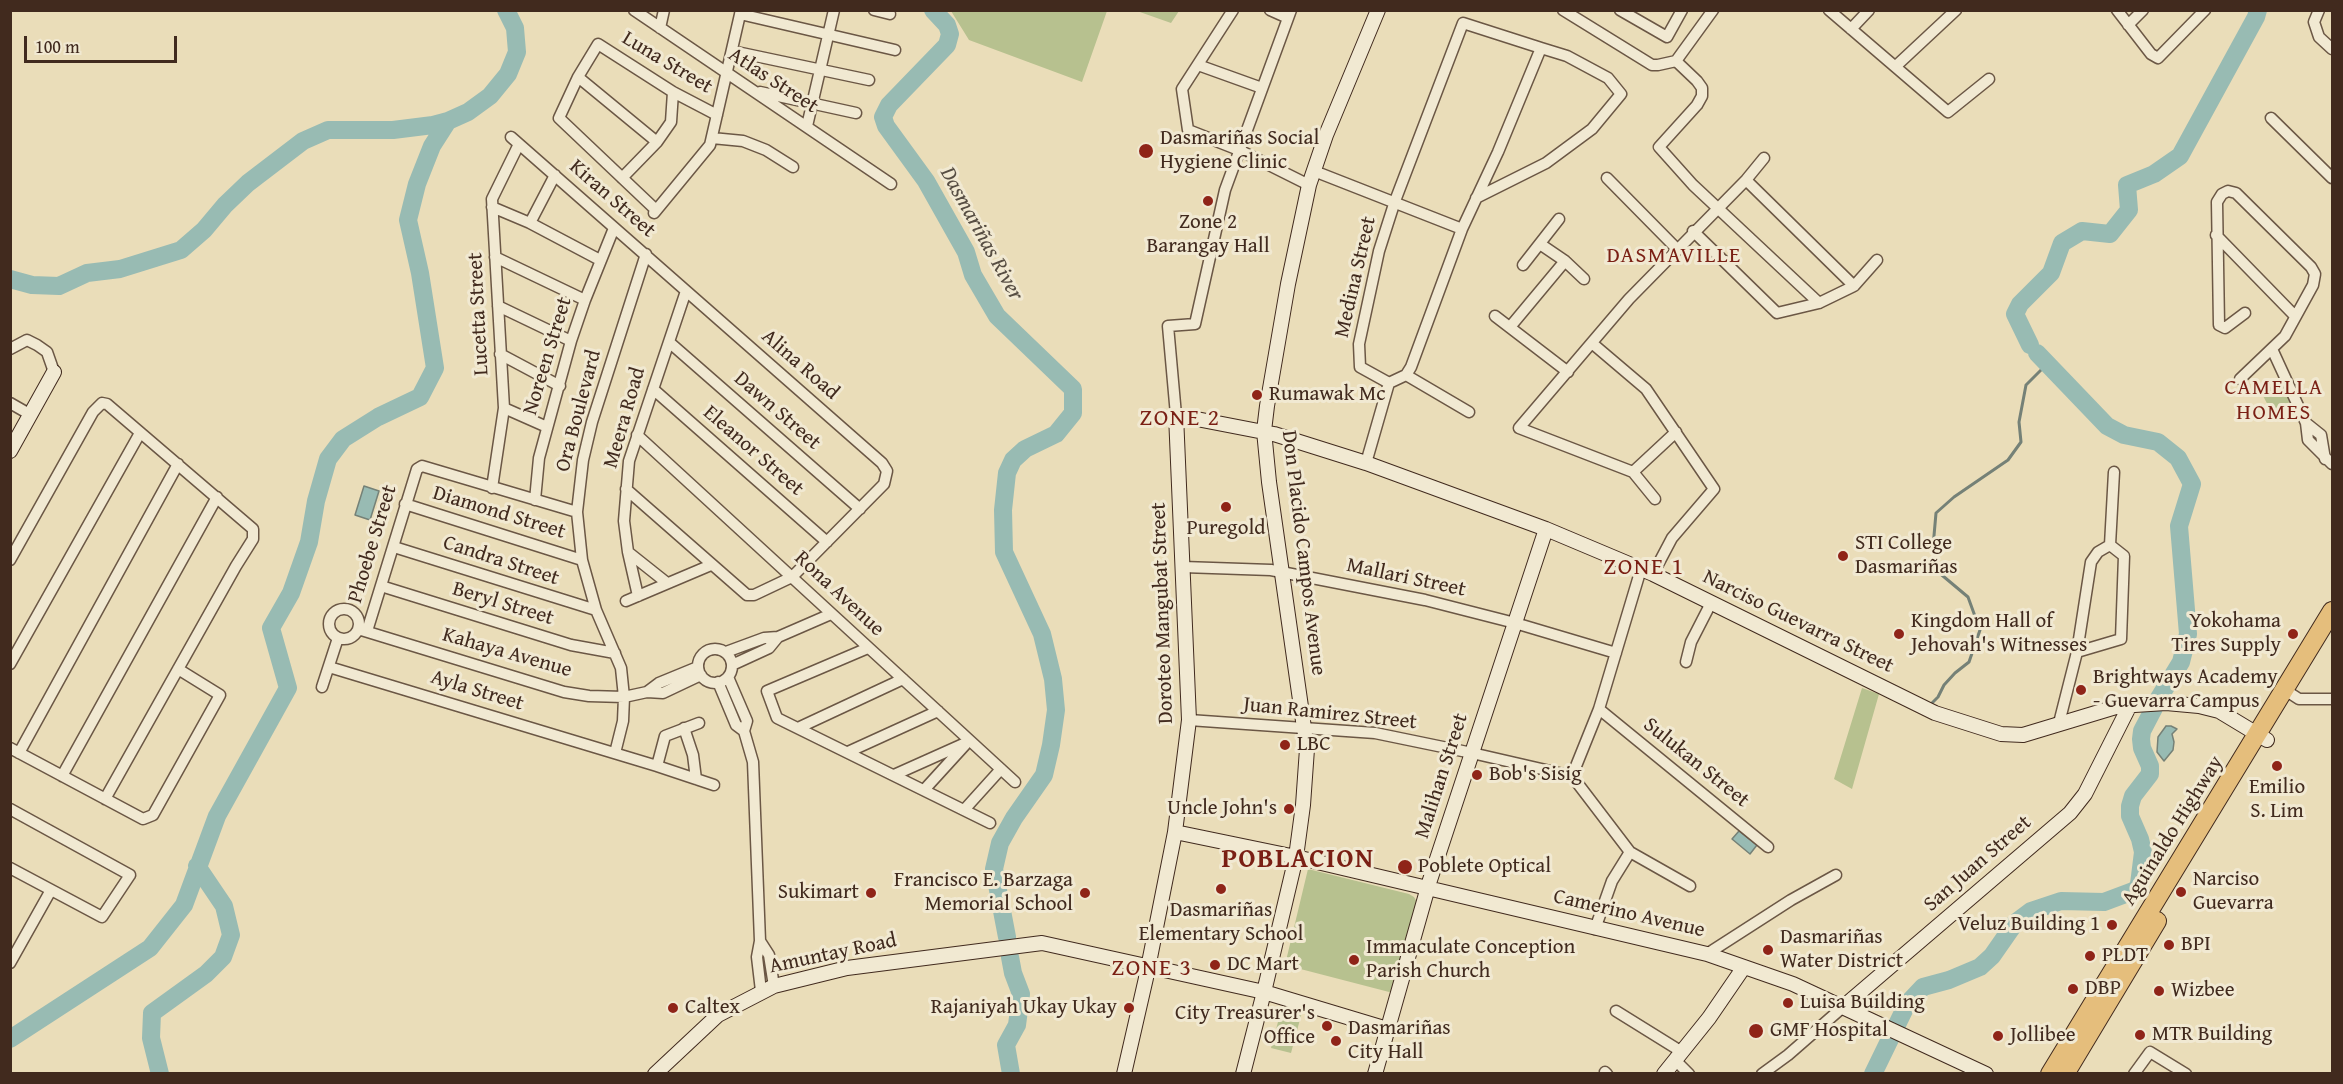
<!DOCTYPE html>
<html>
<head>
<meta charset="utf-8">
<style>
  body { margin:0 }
  #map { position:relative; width:2343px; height:1084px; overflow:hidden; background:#eaddb9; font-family:"Gentium Book Plus",serif }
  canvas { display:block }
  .frame { position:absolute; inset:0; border:12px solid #412a1e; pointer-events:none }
  .scale { position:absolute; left:24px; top:36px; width:153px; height:27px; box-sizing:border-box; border:3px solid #412a1e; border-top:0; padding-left:8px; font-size:18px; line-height:21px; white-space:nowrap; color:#412a1e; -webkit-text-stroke:4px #f1e9d2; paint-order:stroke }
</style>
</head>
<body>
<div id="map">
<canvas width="2343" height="1084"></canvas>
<div class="frame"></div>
<div class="scale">100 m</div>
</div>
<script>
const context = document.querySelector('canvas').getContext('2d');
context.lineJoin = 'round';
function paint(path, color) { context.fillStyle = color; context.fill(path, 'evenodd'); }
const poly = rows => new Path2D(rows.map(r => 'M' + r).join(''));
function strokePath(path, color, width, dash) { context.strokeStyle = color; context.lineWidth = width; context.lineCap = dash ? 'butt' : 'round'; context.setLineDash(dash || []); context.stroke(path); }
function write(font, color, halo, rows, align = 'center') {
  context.font = font + ' "Gentium Book Plus",serif'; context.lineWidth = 6; context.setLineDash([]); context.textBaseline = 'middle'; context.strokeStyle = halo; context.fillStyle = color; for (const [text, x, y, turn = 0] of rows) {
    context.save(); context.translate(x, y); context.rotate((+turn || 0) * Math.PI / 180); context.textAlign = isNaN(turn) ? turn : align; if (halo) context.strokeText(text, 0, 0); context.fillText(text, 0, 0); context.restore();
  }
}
paint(poly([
  [951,11,1107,11,1082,82,969,40],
  [1137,11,1179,10,1179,11,1171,23],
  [2280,382,2290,402,2271,411,2261,392],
  [1862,688,1879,694,1852,789,1834,779],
  [1308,869,1409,894,1414,897,1417,902,1393,993,1285,965],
  [1282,1007,1302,1012,1291,1053,1271,1048]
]), '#b7c18f');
const water = poly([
  [364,486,379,491,370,520,355,515,364,486],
  [2166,726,2171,726,2177,729,2172,734,2174,742,2173,750,2164,761,2157,752,2158,737,2166,726],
  [1739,831,1757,845,1750,854,1732,839,1739,831]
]);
paint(water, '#98bbb3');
strokePath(water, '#758177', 1.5);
strokePath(poly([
  [1930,705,1938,697,1944,685,1955,673,1969,662,1980,630,1968,597,1937,571,1933,547,1936,513,1954,497,2008,460,2021,442,2019,422,2026,385,2047,364]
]), '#758177', 3);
strokePath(poly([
  [933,10,947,25,950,34,947,45,889,105,883,117,886,126,926,181,966,252,973,275,997,316,1073,389,1073,413,1056,434,1025,449,1013,460,1007,473,1003,510,1004,552,1042,634,1053,679,1056,710,1051,745,1044,775,1014,818,1000,843,994,869,1007,937],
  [10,279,32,285,59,286,87,273,120,269,181,250,204,230,225,205,248,183,303,141,328,130,393,130,433,125,448,121,468,112,490,96,508,74,517,52,515,28,506,10],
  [2030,345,2015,314,2020,304,2051,273,2062,243,2082,231,2110,234,2129,210,2127,185,2154,174,2180,156,2256,17,2258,10],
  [2037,353,2107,426,2124,435,2158,442,2178,458,2192,484,2179,526,2188,634,2181,662,2159,698],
  [1010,957,1013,973,1021,994,1017,1025,1006,1045,1011,1074],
  [10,1039,150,948,184,905,217,816,288,688,271,628,291,593,309,542,316,501,328,459,343,439,378,417,420,397,435,368,420,273,408,220,417,184,432,146,448,121],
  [160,1074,151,1038,152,1013,206,974,223,957,231,935,224,906,197,866],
  [1873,1074,1907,1004,1923,987,1949,980,1980,967,1992,956,2015,923,2031,911,2061,901,2104,902,2136,890,2139,884,2143,852,2140,839,2130,816,2130,806,2133,796,2150,774,2150,766,2142,748,2141,739,2142,731,2154,708]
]), '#98bbb3', 18);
const street = poly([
  [634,10,891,184],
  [874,10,890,14],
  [1233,10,1182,89,1188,130,1239,150,1309,185],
  [1270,10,1288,18],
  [1563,10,1652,65,1658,65,1676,61,1713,10],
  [1620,10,1667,37,1682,10],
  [1829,10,1948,112,1989,79],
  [2117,10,2151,54,2158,58,2205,10],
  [2319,10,2314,22,2319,37,2332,49],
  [740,14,895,50],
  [2128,25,2143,10],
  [660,28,664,10],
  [1851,29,1869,10],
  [732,51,869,80],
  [1676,61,1697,81,1702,88,1702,96,1697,105,1659,147,1693,185,1819,303],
  [1198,65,1262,88],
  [1896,66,1956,10],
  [578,77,657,142],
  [760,92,856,113],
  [2271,118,2332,178],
  [807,126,834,10],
  [511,137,882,463,887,471,884,484,792,577,754,595,747,595,626,489],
  [712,138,743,141,766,150,793,167],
  [1314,171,1462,229],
  [622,178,657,142,671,122,673,92],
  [1607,178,1677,249],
  [1476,198,1546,163,1592,129,1621,94,1608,78,1567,56,1541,48],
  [492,207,530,223,600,260],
  [656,210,559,118,578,77,598,44,673,92,717,115],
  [654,213,710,145,741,10],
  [530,223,555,175],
  [1693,231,1777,313,1819,303,1854,286,1746,180],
  [2216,235,2295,316],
  [1540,244,1565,261,1584,279],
  [495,257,585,300],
  [1523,265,1559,219],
  [1854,286,1877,260],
  [498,306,571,341],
  [1495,316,1568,372],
  [1510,327,1565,261],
  [669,342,860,509],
  [1593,344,1646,389,1714,489,1672,538,1653,574],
  [10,349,27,340,37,345,47,352,54,372],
  [2272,349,2306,423,2308,440,2332,464],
  [500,354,560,386],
  [1406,375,1469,412],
  [2240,379,2285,336,2313,285,2315,274,2311,267,2236,193,2228,191,2222,194,2217,202,2219,325,2225,328,2245,313],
  [653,389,827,542],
  [10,403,31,415],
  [504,408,547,427],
  [1176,415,1168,326,1195,324,1225,190,1291,10],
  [2306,423,2321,435,2325,459],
  [637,435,1015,782],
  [1366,463,1389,383,1360,367,1359,344,1379,251,1395,201,1463,23,1541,48,1498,152,1462,229,1411,367,1406,375,1389,383],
  [1633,472,1676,432],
  [492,488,504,408,492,199,519,144],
  [1655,499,1633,472,1519,428,1629,299,1746,180,1764,158],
  [535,500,539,458,571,341,585,300,614,228],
  [405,504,582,560],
  [394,547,596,610],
  [628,552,667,583],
  [10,560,93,412,102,403,107,404,253,529,253,539,236,566,105,799],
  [1183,567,1271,570,1425,600,1515,623,1616,653],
  [381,586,571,645,615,653],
  [638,596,628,552,624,521,629,461,686,291],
  [626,601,711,565],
  '329 624a15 15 0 1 1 30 0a15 15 0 1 1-30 0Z',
  [358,629,564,692,589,696,624,697,647,692,663,693,701,675],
  [367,631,417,469,422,466,577,512],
  [868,648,767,691,777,718,990,823],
  '698 666a17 17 0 1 1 34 0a17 17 0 1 1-34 0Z',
  [726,652,764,638,778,637,831,614],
  [2077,652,2121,639,2124,556,2110,545,2114,472],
  [1686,662,1691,642,1711,603],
  [10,664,140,433],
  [732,665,769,648,778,637],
  [329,667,657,766,714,785],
  [728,677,747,721,744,731,753,762,760,941,757,957,761,991],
  [718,682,736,725,744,731],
  [322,687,338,638],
  [2285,690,2299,699,2332,699],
  [647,692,659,683,698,667],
  [1599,709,1768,847],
  [1189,720,1375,733,1472,753,1572,776],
  [2059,723,2077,652,2091,562,2098,552,2110,545],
  [684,728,693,755,696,779],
  [798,728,903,679],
  [10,748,143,819,153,815,220,695,178,669],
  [848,752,938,711],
  [19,753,178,464],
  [615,753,623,721,624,697,621,668,596,610,582,560,577,512,583,460,592,422,646,254],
  [657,766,665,736,699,723],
  [894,775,970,741],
  [62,776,217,497],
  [1572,776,1599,709,1641,569],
  [1572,776,1630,852,1612,881,1595,929],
  [924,790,965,745],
  [10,809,130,875,102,917,10,868],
  [964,810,1001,769],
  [1630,852,1690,886],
  [760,941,769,955,774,986],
  [1707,954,1791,900,1836,875],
  [10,963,51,890],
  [1616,1011,1682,1052],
  [1675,1060,1689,1074],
  [1605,1072,1607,1074],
  [1762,1074,1788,1055,1843,1007],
  [2134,1074,2150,1052,2186,1074]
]);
const secondary = poly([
  [10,451,54,372],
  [1175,832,1296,857,1707,954,1793,984,1986,1074],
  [1843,1007,2070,813,2085,794,2130,705],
  [655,1074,718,1015,774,986,847,968,1042,943,1264,992,1387,1029],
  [1124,1074,1146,978,1175,832,1189,720,1176,415,1274,434,1366,463,1546,529,1653,574,1935,713,2001,734,2023,735,2119,706,2166,703,2199,706,2219,711,2267,740],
  [1243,1074,1264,992,1296,857,1303,805,1307,749,1269,482,1264,431,1267,406,1288,284,1309,185,1326,135,1378,10],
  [1375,1074,1430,880,1546,529],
  [1664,1074,1709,1018,1744,967]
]);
const highway = poly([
  [2050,1074,2332,611],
  [2065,1074,2157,921]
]);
strokePath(street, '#6b5745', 13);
strokePath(secondary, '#412a1e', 16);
strokePath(highway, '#412a1e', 20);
strokePath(street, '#f1e9d2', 10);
strokePath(secondary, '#f1e9d2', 14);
strokePath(highway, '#e5be7c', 18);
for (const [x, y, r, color] of [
  [1146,151,8,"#8f2418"],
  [1208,201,6,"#8f2418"],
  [1257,395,6,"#8f2418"],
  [1226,507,6,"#8f2418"],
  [1843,556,6,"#8f2418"],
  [1899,634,6,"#8f2418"],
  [2293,634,6,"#8f2418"],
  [2081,690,6,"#8f2418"],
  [1285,745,6,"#8f2418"],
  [2277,766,6,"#8f2418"],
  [1477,775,6,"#8f2418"],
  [1289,809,6,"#8f2418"],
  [1405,867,8,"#8f2418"],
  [1221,889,6,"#8f2418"],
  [2181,892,6,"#8f2418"],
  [871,893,6,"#8f2418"],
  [1085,893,6,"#8f2418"],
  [2112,925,6,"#8f2418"],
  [2169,945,6,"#8f2418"],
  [1768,950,6,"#8f2418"],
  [2090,956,6,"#8f2418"],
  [1354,960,6,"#8f2418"],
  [1215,965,6,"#8f2418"],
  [2073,989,6,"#8f2418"],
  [2159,991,6,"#8f2418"],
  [1788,1003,6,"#8f2418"],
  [673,1008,6,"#8f2418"],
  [1129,1008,6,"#8f2418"],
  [1327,1026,6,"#8f2418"],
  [1756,1031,8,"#8f2418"],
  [2140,1035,6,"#8f2418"],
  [1998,1036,6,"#8f2418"],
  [1336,1041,6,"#8f2418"]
]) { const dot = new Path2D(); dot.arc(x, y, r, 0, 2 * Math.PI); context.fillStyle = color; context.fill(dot); strokePath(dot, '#f1e9d2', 2); }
write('21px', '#412a1e', '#f1e9d2', [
  ["Luna Street",667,63,31],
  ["Atlas Street",773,81,33],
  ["Kiran Street",612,199,41],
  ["Medina Street",1356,277,-77],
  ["Lucetta Street",479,314,-93],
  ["Noreen Street",548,356,-73],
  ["Alina Road",800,365,41],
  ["Ora Boulevard",579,411,-75],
  ["Dawn Street",777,411,41],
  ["Meera Road",625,418,-74],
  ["Eleanor Street",753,451,41],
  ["Diamond Street",499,513,17],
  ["Phoebe Street",373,544,-73],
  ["Don Placido Campos Avenue",1303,553,83],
  ["Candra Street",501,561,18],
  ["Mallari Street",1406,578,12],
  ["Rona Avenue",839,594,43],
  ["Beryl Street",503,604,17],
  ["Doroteo Mangubat Street",1163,613,-92],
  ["Narciso Guevarra Street",1798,622,26],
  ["Kahaya Avenue",507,653,16],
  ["Ayla Street",477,691,17],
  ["Juan Ramirez Street",1330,714,6],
  ["Sulukan Street",1696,763,39],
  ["Malihan Street",1442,776,-72],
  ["Aguinaldo Highway",2173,831,-58],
  ["San Juan Street",1978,864,-41],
  ["Camerino Avenue",1629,914,13],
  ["Amuntay Road",833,954,-12]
]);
write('21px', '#412a1e', '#f1e9d2', [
  ["Dasmariñas Social",1160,139],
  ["Hygiene Clinic",1160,163],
  ["Zone 2",1208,223,"center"],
  ["Barangay Hall",1208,247,"center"],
  ["Rumawak Mc",1269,395],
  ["Puregold",1226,529,"center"],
  ["STI College",1855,544],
  ["Dasmariñas",1855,568],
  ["Kingdom Hall of",1911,622],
  ["Jehovah's Witnesses",1911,646],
  ["Yokohama",2281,622,"right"],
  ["Tires Supply",2281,646,"right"],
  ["Brightways Academy",2093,678],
  ["- Guevarra Campus",2093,702],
  ["LBC",1297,745],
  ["Bob's Sisig",1489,775],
  ["Emilio",2277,788,"center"],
  ["S. Lim",2277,812,"center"],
  ["Uncle John's",1277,809,"right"],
  ["Poblete Optical",1418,867],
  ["Narciso",2193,880],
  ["Guevarra",2193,904],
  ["Francisco E. Barzaga",1073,881,"right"],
  ["Memorial School",1073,905,"right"],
  ["Sukimart",859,893,"right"],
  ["Dasmariñas",1221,911,"center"],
  ["Elementary School",1221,935,"center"],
  ["Veluz Building 1",2100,925,"right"],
  ["Dasmariñas",1780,938],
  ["Water District",1780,962],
  ["BPI",2181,945],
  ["Immaculate Conception",1366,948],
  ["Parish Church",1366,972],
  ["PLDT",2102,956],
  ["DC Mart",1227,965],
  ["DBP",2085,989],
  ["Wizbee",2171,991],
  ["Luisa Building",1800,1003],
  ["Caltex",685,1008],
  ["Rajaniyah Ukay Ukay",1117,1008,"right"],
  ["City Treasurer's",1315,1014,"right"],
  ["Office",1315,1038,"right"],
  ["Dasmariñas",1348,1029],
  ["City Hall",1348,1053],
  ["GMF Hospital",1770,1031],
  ["MTR Building",2152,1035],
  ["Jollibee",2010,1036]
], 'left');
write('italic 22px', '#574e43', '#f1e9d2', [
  ["Dasmariñas River",981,234,61]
]);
context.letterSpacing = '1.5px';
write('22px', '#7a1f14', '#f1e9d2', [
  ["DASMAVILLE",1674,256],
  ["CAMELLA",2274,388],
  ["HOMES",2274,413]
]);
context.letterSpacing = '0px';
context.letterSpacing = '1.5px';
write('24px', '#7a1f14', '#f1e9d2', [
  ["ZONE 2",1180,419],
  ["ZONE 1",1644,568],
  ["ZONE 3",1152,969]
]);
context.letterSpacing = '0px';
context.letterSpacing = '1.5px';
write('bold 27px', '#7a1f14', '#f1e9d2', [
  ["POBLACION",1298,860]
]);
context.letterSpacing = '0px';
</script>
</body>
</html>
